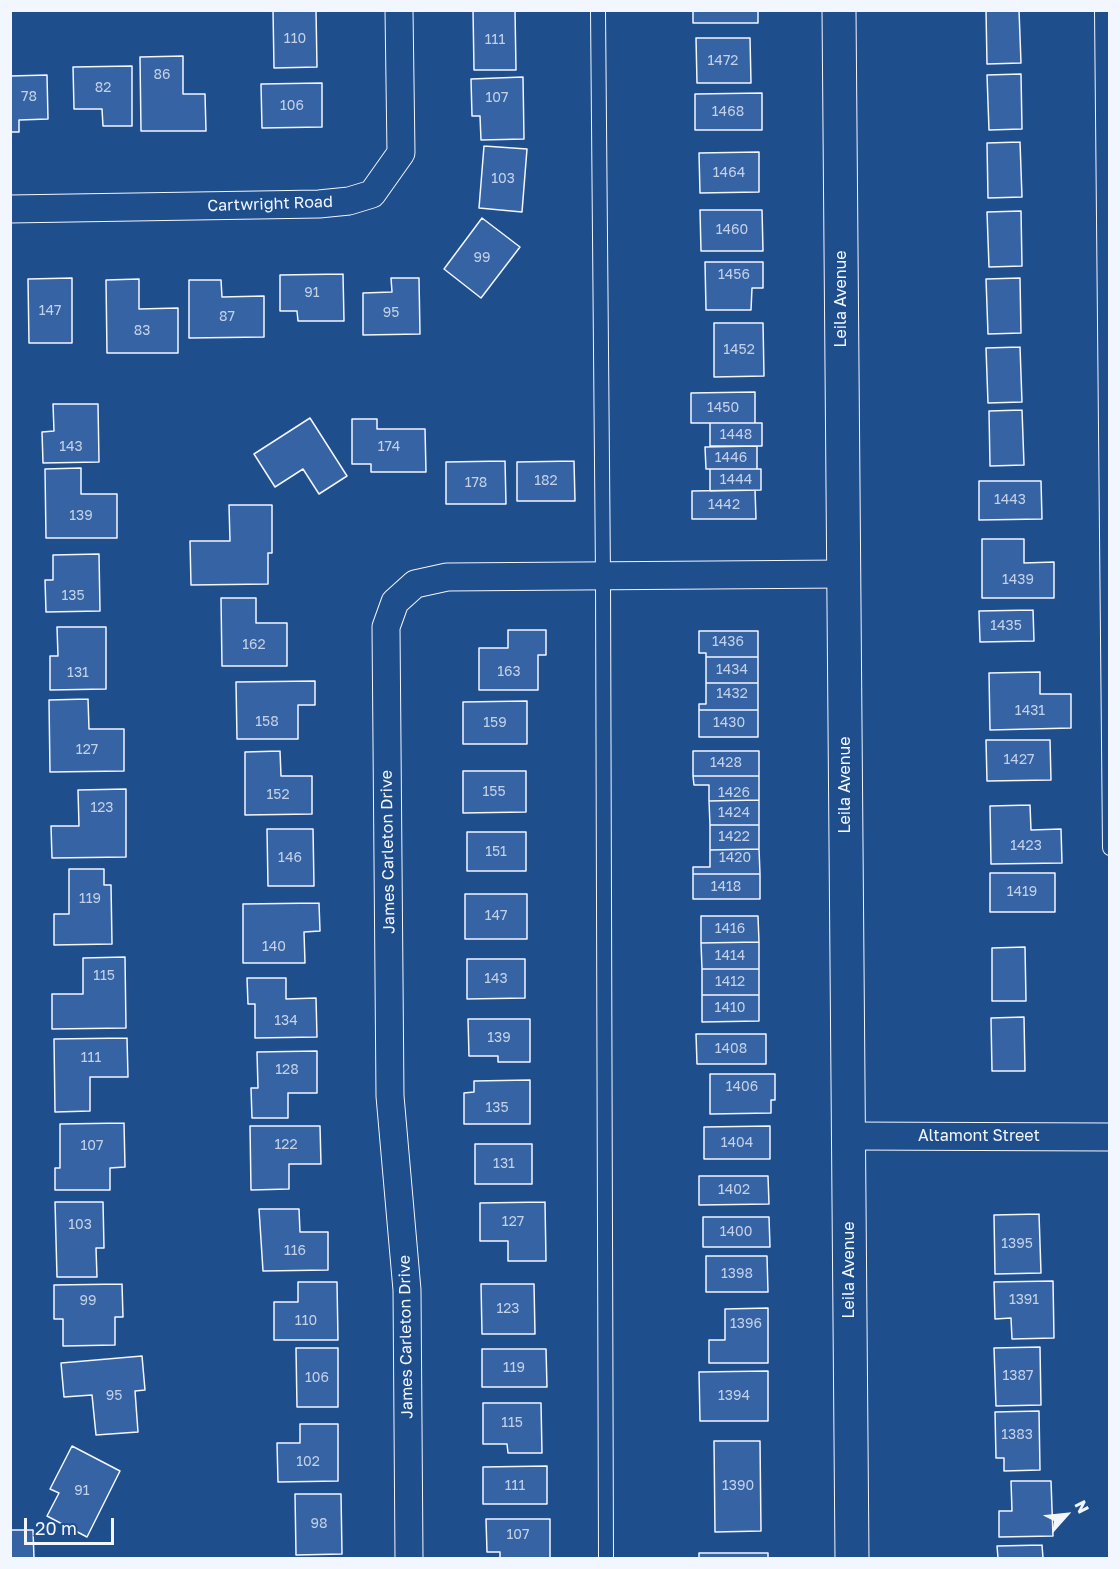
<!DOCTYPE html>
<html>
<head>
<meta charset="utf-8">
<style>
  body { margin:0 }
  #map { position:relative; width:1120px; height:1569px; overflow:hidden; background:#1f4e8c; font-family:"Golos Text",sans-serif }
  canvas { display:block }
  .frame { position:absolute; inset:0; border:12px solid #f2f6ff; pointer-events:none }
  .north { position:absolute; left:1036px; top:1485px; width:60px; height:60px; -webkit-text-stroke:4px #1f4e8c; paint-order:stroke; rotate:63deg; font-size:16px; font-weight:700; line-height:24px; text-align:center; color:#f2f6ff }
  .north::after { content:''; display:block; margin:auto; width:21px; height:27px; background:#f2f6ff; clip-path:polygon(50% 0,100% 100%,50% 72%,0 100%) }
  .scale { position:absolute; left:24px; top:1518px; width:90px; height:27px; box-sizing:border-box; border:3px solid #f2f6ff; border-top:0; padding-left:8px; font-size:18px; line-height:21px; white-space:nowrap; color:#f2f6ff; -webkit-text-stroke:4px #1f4e8c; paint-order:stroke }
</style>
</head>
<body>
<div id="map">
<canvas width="1120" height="1569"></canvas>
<div class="frame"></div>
<div class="north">N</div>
<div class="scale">20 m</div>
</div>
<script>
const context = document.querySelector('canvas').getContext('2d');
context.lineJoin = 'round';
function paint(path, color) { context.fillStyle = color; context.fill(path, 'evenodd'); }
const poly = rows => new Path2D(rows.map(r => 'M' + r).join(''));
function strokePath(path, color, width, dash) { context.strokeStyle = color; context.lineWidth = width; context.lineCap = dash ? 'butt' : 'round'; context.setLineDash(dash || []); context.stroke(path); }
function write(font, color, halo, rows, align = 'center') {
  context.font = font + ' "Golos Text",sans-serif'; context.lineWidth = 4.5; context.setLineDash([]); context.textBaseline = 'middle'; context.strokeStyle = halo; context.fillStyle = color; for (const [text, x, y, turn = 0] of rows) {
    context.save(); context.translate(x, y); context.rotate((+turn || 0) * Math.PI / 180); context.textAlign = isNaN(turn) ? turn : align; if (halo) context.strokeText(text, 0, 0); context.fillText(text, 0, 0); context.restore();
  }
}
const building = poly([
  [273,10,316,10,317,67,274,68,273,10],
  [473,10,515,10,516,70,474,70,473,10],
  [693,10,758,10,758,23,693,23,693,10],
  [986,10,1019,10,1021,63,987,64,986,10],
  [696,38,750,38,751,83,697,83,696,38],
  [183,56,183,94,205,94,206,131,141,131,140,57,183,56],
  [132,66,132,126,103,126,102,109,74,109,73,67,132,66],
  [1021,74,1022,129,989,130,987,75,1021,74],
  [47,75,48,119,19,120,19,132,10,132,10,76,47,75],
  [523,77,524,139,481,140,480,116,472,116,471,79,523,77],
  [322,83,322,127,262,128,261,84,322,83],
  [762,93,762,130,695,130,695,94,762,93],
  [1020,142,1022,197,988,198,987,143,1020,142],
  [484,146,527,149,522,212,479,208,484,146],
  [759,152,759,192,700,193,699,153,759,152],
  [700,210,762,210,763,251,701,251,700,210],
  [1021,211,1022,266,989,267,987,212,1021,211],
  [482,218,520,247,481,298,444,269,482,218],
  [705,262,763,262,763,288,752,288,751,310,706,310,705,262],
  [343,274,344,321,298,321,297,311,280,311,280,275,343,274],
  [72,278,72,343,29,343,28,279,72,278],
  [391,278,419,278,420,334,363,335,363,293,392,292,391,278],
  [1020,278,1021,333,988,334,986,279,1020,278],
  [139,279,139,309,178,308,178,353,107,353,106,280,139,279],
  [189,280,221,280,222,297,264,296,264,337,189,338,189,280],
  [714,323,763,323,764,376,714,377,714,323],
  [1020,347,1022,402,988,403,986,348,1020,347],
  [755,392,755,423,691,423,691,393,755,392],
  [53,404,98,404,99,462,43,463,42,432,54,431,53,404],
  [1022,410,1024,465,990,466,989,411,1022,410],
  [310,418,347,476,319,494,303,469,275,487,254,454,310,418],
  [352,419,377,419,377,429,425,429,426,472,371,472,371,464,352,464,352,419],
  [710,423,762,423,762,446,710,446,710,423],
  [757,446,757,469,706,469,705,447,757,446],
  [505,461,506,504,446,504,446,462,505,461],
  [574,461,575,501,517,501,517,462,574,461],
  [81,468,81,494,117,494,117,538,46,538,45,469,81,468],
  [710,469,761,469,761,490,710,491,710,469],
  [979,481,1041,481,1042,519,979,520,979,481],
  [755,490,756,519,692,519,692,491,755,490],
  [229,505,272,505,272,553,268,553,268,584,191,585,190,541,230,541,229,505],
  [982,539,1024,539,1024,563,1054,562,1054,598,982,598,982,539],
  [99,554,100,611,46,612,45,580,53,580,53,555,99,554],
  [221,598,256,598,256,623,287,623,287,666,222,666,221,598],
  [1033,610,1034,641,980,642,979,611,1033,610],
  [57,627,106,627,106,689,50,690,50,656,58,656,57,627],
  [508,630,546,630,546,655,538,655,538,690,479,690,479,648,508,648,508,630],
  [699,631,758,631,758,657,706,657,706,653,699,653,699,631],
  [706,657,758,657,758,683,706,683,706,657],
  [1040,672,1040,694,1071,694,1071,728,990,730,989,673,1040,672],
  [315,681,315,705,298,705,298,739,237,739,236,682,315,681],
  [706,683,758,683,758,710,699,710,699,704,706,704,706,683],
  [88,699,89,729,124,729,124,771,50,772,49,700,88,699],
  [527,701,527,744,463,744,463,702,527,701],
  [699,710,758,710,758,737,699,737,699,710],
  [986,740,1050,740,1051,780,987,781,986,740],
  [280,751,281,776,312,776,312,814,245,815,245,752,280,751],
  [693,751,759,751,759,776,693,776,693,751],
  [463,771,526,771,526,812,463,813,463,771],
  [693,776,759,776,759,800,709,801,709,785,694,785,693,776],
  [126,789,126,857,52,858,51,826,79,826,78,790,126,789],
  [759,800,759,825,710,825,709,801,759,800],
  [1030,805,1031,830,1061,829,1062,863,991,864,990,806,1030,805],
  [710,825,759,825,759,849,710,850,710,825],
  [267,829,313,829,314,886,268,886,267,829],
  [467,832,526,832,526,871,467,871,467,832],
  [759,849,760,874,693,874,693,867,710,867,710,850,759,849],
  [69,869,104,869,104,885,111,885,112,944,54,945,54,914,69,914,69,869],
  [990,873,1055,873,1055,912,990,912,990,873],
  [693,874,760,874,760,899,693,899,693,874],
  [465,894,527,894,527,939,465,939,465,894],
  [319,903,320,931,304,932,305,963,243,963,243,904,319,903],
  [701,916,758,916,759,942,701,943,701,916],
  [759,942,759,969,702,969,701,943,759,942],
  [1025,947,1026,1001,992,1001,992,948,1025,947],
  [125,957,126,1028,52,1029,52,994,83,994,83,958,125,957],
  [467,959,525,959,525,998,467,999,467,959],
  [702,969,759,969,759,995,702,995,702,969],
  [247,978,286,978,286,999,316,998,317,1037,255,1038,255,1004,248,1004,247,978],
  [702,995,759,995,759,1021,702,1022,702,995],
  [1024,1017,1025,1071,992,1071,991,1018,1024,1017],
  [468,1019,530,1019,530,1062,498,1062,498,1056,469,1056,468,1019],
  [696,1034,766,1034,766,1064,697,1064,696,1034],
  [127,1038,128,1077,90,1077,90,1111,55,1112,54,1039,127,1038],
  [317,1051,317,1093,288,1093,288,1118,252,1118,251,1088,258,1088,257,1052,317,1051],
  [710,1074,775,1074,775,1100,771,1100,771,1113,710,1114,710,1074],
  [530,1080,530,1124,464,1124,464,1093,474,1092,474,1081,530,1080],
  [124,1123,125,1167,110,1168,110,1190,55,1190,55,1168,60,1168,60,1124,124,1123],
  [250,1126,320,1126,321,1164,289,1164,289,1189,251,1190,250,1126],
  [770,1126,770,1159,704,1159,704,1127,770,1126],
  [475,1144,532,1144,532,1184,475,1184,475,1144],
  [699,1176,768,1176,769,1204,699,1205,699,1176],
  [55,1202,103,1202,104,1248,96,1248,97,1277,57,1277,55,1202],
  [545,1202,546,1261,508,1261,508,1241,480,1241,480,1203,545,1202],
  [259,1209,299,1209,300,1232,328,1232,328,1270,263,1271,259,1209],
  [1039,1214,1041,1273,995,1274,994,1215,1039,1214],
  [703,1217,769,1217,770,1247,703,1247,703,1217],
  [706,1256,767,1256,768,1292,706,1292,706,1256],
  [1053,1281,1054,1338,1012,1339,1011,1318,995,1319,994,1282,1053,1281],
  [298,1282,337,1282,338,1340,274,1340,274,1302,298,1302,298,1282],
  [122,1284,123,1317,115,1317,115,1345,63,1346,63,1319,54,1319,54,1285,122,1284],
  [481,1284,534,1284,535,1334,482,1334,481,1284],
  [768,1308,768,1363,709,1363,709,1340,725,1340,725,1309,768,1308],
  [1040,1347,1041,1405,996,1406,994,1348,1040,1347],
  [296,1348,338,1348,338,1407,297,1407,296,1348],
  [482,1349,546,1349,547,1387,482,1387,482,1349],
  [142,1356,145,1390,135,1391,138,1432,96,1435,92,1395,64,1397,61,1363,142,1356],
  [768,1371,768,1421,700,1421,699,1372,768,1371],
  [483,1403,541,1403,542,1453,508,1453,507,1444,483,1444,483,1403],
  [1039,1411,1040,1470,1004,1471,1004,1458,996,1458,995,1412,1039,1411],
  [300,1424,338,1424,338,1481,278,1482,277,1443,300,1443,300,1424],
  [714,1441,760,1441,761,1531,715,1532,714,1441],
  [72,1446,120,1471,87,1537,47,1516,59,1493,50,1489,72,1446],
  [547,1466,547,1504,483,1504,483,1467,547,1466],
  [1011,1481,1051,1481,1053,1536,999,1537,999,1511,1012,1511,1011,1481],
  [295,1494,341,1494,342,1554,296,1555,295,1494],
  [486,1519,550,1519,550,1558,500,1558,500,1552,487,1552,486,1519],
  [10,1530,33,1530,34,1558,10,1558,10,1530],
  [1042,1545,1043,1558,998,1558,997,1546,1042,1545],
  [699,1553,768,1553,768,1558,699,1558,699,1553]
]);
paint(building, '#3563a3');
strokePath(building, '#f2f6ff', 1.5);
const lane = poly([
  [598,10,603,576,606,1558],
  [1102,10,1110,848]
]);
const street = poly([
  [10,209,319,204,349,201,372,194,401,153,399,10],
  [848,1136,1110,1137],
  [409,1558,407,1290,390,1096,386,627,395,602,415,584,447,577,843,574]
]);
const secondary = poly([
  [839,10,852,1558]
]);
strokePath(lane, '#f2f6ff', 16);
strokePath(street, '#f2f6ff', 29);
strokePath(secondary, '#f2f6ff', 35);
strokePath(lane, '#1f4e8c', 14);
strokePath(street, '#1f4e8c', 27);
strokePath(secondary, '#1f4e8c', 33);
write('14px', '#c3d1e8', null, [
  ["110",295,39],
  ["111",495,40],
  ["1472",723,61],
  ["86",162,75],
  ["82",103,88],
  ["78",29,97],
  ["107",497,98],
  ["106",292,106],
  ["1468",728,112],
  ["1464",729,173],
  ["103",503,179],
  ["1460",732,230],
  ["99",482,258],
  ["1456",734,275],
  ["91",312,293],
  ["147",50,311],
  ["95",391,313],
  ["87",227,317],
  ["83",142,331],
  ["1452",739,350],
  ["1450",723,408],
  ["1448",736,435],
  ["143",71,447],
  ["174",389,447],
  ["1446",731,458],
  ["1444",736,480],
  ["182",546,481],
  ["178",476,483],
  ["1443",1010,500],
  ["1442",724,505],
  ["139",81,516],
  ["1439",1018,580],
  ["135",73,596],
  ["1435",1006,626],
  ["1436",728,642],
  ["162",254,645],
  ["1434",732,670],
  ["163",509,672],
  ["131",78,673],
  ["1432",732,694],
  ["1431",1030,711],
  ["158",267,722],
  ["159",495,723],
  ["1430",729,723],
  ["127",87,750],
  ["1427",1019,760],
  ["1428",726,763],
  ["155",494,792],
  ["1426",734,793],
  ["152",278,795],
  ["123",102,808],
  ["1424",734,813],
  ["1422",734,837],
  ["1423",1026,846],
  ["151",496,852],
  ["146",290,858],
  ["1420",735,858],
  ["1418",726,887],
  ["1419",1022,892],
  ["119",90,899],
  ["147",496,916],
  ["1416",730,929],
  ["140",274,947],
  ["1414",730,956],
  ["115",104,976],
  ["143",496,979],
  ["1412",730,982],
  ["1410",730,1008],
  ["134",286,1021],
  ["139",499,1038],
  ["1408",731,1049],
  ["111",91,1058],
  ["128",287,1070],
  ["1406",742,1087],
  ["135",497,1108],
  ["1404",737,1143],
  ["122",286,1145],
  ["107",92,1146],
  ["131",504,1164],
  ["1402",734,1190],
  ["127",513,1222],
  ["103",80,1225],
  ["1400",736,1232],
  ["1395",1017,1244],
  ["116",295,1251],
  ["1398",737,1274],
  ["1391",1024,1300],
  ["99",88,1301],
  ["123",508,1309],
  ["110",306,1321],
  ["1396",746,1324],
  ["119",514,1368],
  ["1387",1018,1376],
  ["106",317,1378],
  ["95",114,1396],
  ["1394",734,1396],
  ["115",512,1423],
  ["1383",1017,1435],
  ["102",308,1462],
  ["111",515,1486],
  ["1390",738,1486],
  ["91",82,1491],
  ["98",319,1524],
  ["107",518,1535]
]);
write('16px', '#f2f6ff', '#1f4e8c', [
  ["Cartwright Road",270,204,-2],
  ["Leila Avenue",841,299,-90],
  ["Leila Avenue",845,785,-90],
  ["James Carleton Drive",388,852,-91],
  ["Altamont Street",979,1136],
  ["Leila Avenue",849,1270,-90],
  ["James Carleton Drive",406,1337,-91]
]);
</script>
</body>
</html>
